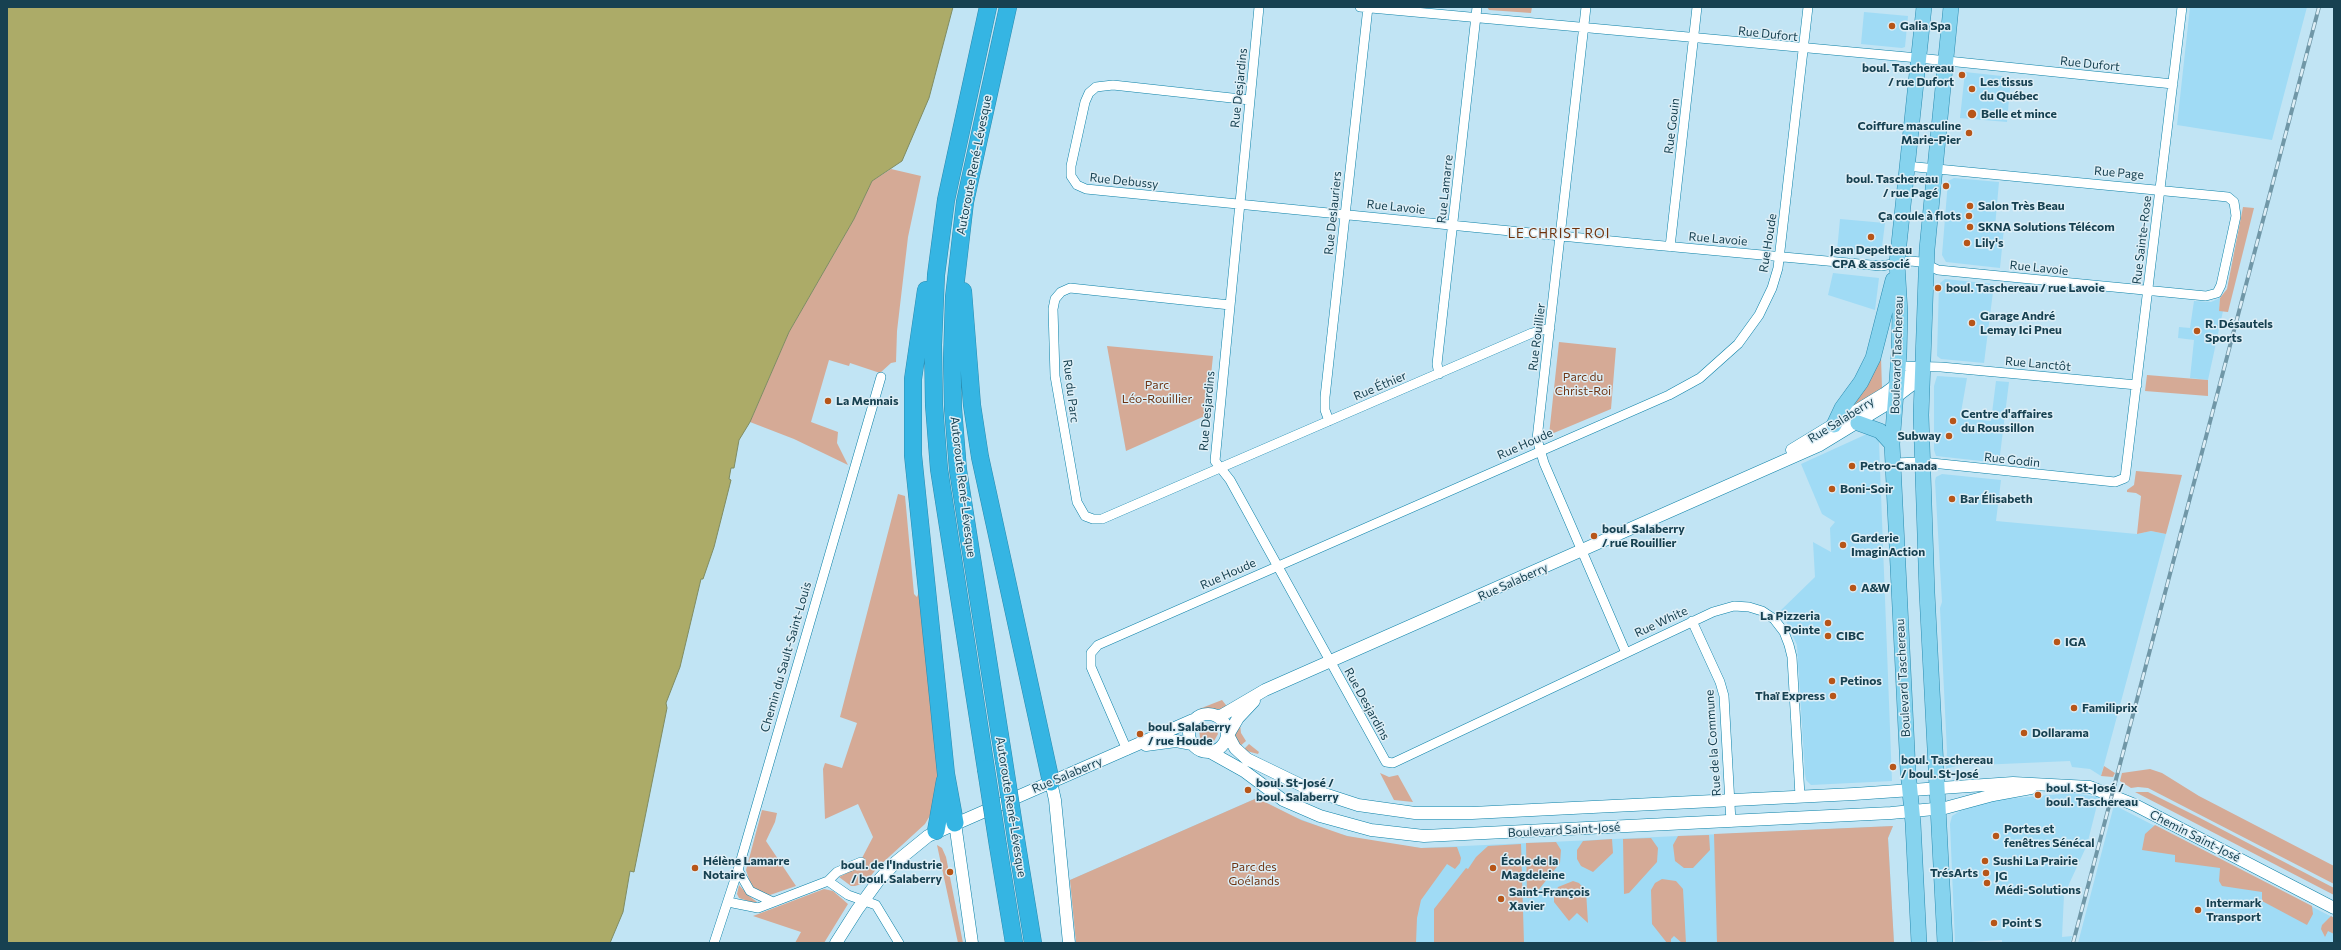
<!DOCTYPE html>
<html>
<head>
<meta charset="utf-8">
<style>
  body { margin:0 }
  #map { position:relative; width:2341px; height:950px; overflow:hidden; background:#c1e4f4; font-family:Commissioner,sans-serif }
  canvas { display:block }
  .frame { position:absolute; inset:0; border:8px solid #174151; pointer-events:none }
</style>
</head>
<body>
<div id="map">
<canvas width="2341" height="950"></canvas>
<div class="frame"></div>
</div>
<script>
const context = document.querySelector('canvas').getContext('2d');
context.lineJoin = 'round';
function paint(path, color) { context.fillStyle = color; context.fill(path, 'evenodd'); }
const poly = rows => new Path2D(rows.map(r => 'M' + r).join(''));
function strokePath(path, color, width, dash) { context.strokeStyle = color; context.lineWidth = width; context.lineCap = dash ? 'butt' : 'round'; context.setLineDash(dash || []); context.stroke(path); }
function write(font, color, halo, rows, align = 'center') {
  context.font = font + ' Commissioner,sans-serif'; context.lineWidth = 3; context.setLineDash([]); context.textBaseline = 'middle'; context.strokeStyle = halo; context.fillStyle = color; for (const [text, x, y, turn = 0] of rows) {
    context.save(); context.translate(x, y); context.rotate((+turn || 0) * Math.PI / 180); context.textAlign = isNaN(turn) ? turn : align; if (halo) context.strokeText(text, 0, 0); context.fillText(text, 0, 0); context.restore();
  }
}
paint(poly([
  [2190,7,2307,7,2272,140,2177,125],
  [1864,12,1908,16,1905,47,1902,48,1861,44],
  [1965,72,2011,77,2007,122,1960,118],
  [1954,178,1999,182,1995,227,2004,228,2000,268,1946,262,1942,255,1948,181],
  [1840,219,1885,223,1881,255,1837,251],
  [1833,273,1879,278,1875,310,1828,295],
  [1945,279,1994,284,1984,363,1941,359,1937,356,1939,284],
  [2220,298,2219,311,2223,311,2208,380,2190,378,2194,340,2178,338,2179,327,2190,328,2194,301,2211,302],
  [1937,376,1967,378,1960,418,1991,421,1996,381,2009,382,1999,463,1936,456,1934,450,1934,386],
  [1869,433,1877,438,1879,442,1892,781,1811,785,1806,780,1805,774,1797,645,1786,621,1778,613,1815,577,1813,542,1831,552,1830,528,1835,522,1822,514,1801,464],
  [1942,474,2001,480,1996,521,2137,534,2151,531,2166,534,2101,776,2090,769,2072,767,2070,761,1956,766,1946,769,1947,752,1940,608,1942,602,1935,481,1936,477],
  [2072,793,2099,797,2087,845,2064,895,2062,937,2072,936,2070,943,2002,943,2002,940,1955,943,1950,824,1952,816,1960,811,1994,800],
  [1257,798,1290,815,1333,832,1363,840,1421,848,1893,826,1888,838,1894,943,1076,943,1070,880],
  [2114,805,2334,918,2334,943,2078,943]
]), '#a0dbf5');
paint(poly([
  [1487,7,1532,7,1531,13,1489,10],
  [891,169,921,176,908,237,897,331,896,362,891,363,880,373,850,363,849,366,829,360,811,422,838,432,837,443,848,465,794,439,750,422,789,332,854,219,872,181],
  [2243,207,2254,208,2228,312,2219,311,2220,298,2227,289],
  [1559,342,1616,348,1611,409,1549,435],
  [1107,346,1213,356,1207,415,1126,451],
  [1881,357,1882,389,1849,411],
  [2147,375,2208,380,2208,396,2145,391],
  [2136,471,2182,475,2166,534,2151,531,2137,534,2141,496,2136,493,2127,492,2127,490,2134,485],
  [898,494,905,496,914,594,917,597,920,589,940,765,932,812,925,824,878,867,865,883,855,886,851,886,839,877,865,864,862,858,873,837,858,804,825,819,823,769,825,763,842,768,857,723,840,717],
  [1222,700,1229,709,1199,709],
  [1211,724,1216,727,1218,734,1214,741,1206,742,1200,738,1199,730,1204,725],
  [1240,724,1241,733,1246,741,1239,747,1234,735],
  [1249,744,1259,752,1258,754,1243,750],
  [2104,766,2115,773,2113,777,2101,776],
  [2150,769,2162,773,2199,796,2334,866,2334,884,2148,788,2138,787,2131,788,2120,781,2122,773],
  [1380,773,1389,777,1398,775,1413,802,1394,800],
  [2135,792,2148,792,2200,818,2334,888,2334,895],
  [1257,798,1301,820,1347,836,1421,848,1457,847,1461,858,1460,863,1455,869,1447,864,1421,900,1417,918,1416,943,1076,943,1070,880],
  [762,810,777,813,775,822,766,841,796,886,770,895,763,894,751,886,746,870],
  [2155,825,2312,906,2313,914,2307,925,2262,901,2262,892,2222,886,2219,881,2220,868,2175,862,2175,855,2142,850,2145,834],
  [1893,826,1888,838,1894,943,1717,943,1714,834],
  [1709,835,1710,850,1693,868,1684,868,1675,861,1673,845,1678,836],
  [1651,838,1658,848,1657,862,1629,893,1624,894,1623,839],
  [1612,839,1613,853,1593,872,1581,866,1577,859,1577,850,1583,841],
  [1556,842,1561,850,1560,863,1532,898,1527,898,1526,843],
  [1521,844,1524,943,1434,943,1434,909,1466,868,1468,869,1476,857,1488,846],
  [937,845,942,848,946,857,963,943,958,943],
  [1662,879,1676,881,1683,889,1686,943,1682,943,1674,936,1671,939,1671,943,1667,943,1652,924,1651,890,1655,883],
  [1573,881,1579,883,1586,891,1588,923,1577,913,1569,921,1554,902,1554,896,1558,887],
  [739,885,749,896,757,902,754,903,739,898,737,894],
  [824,889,833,891,848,904,824,943,795,943,801,932,753,916],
  [2331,916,2334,918,2334,934,2328,931,2325,937,2321,929,2322,925]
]), '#d5aa96');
const water = poly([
  [7,7,953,7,929,98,902,161,872,181,854,219,789,332,750,422,739,440,734,468,731,468,729,479,731,480,714,547,703,579,701,579,680,667,666,703,667,708,634,872,630,871,623,912,610,943,7,943,7,7]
]);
paint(water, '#acab68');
strokePath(water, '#7f8b61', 1);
const minor = poly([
  [1259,7,1215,461,1230,480,1386,762,1393,763,1713,612,1734,606,1749,607,1762,611,1774,619,1784,632,1789,645,1792,657,1800,796],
  [1360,7,1918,58,2173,84],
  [1586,7,1537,439,1544,463,1626,653],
  [1250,100,1113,85,1096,87,1089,93,1085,102,1071,166,1071,176,1077,185,1086,189,1632,243,1881,266,1910,261,1921,262,1938,270,2206,296,2217,293,2221,285,2236,216,2234,202,2228,197,1906,166],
  [1670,247,1697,7],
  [1230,305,1070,288,1061,292,1055,299,1053,309,1055,376,1077,502,1085,516,1093,519,1102,519,1532,333,1550,328],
  [1898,366,1941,367,2137,385],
  [1439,374,1437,364,1477,7],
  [1329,421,1325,410,1325,397,1368,7],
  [1893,463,1922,462,2115,482,2125,478,2182,7],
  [1692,621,1720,682,1724,696,1731,822],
  [1127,750,1091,667,1091,653,1098,645,1669,395,1700,378,1738,344,1759,315,1772,288,1778,268,1808,7],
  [738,870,750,891,773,902],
  [828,881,837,872,861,862],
  [728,902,758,908,828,881,848,895,876,905,899,943],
  [714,943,738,870,881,377]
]);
const tertiary = poly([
  [1792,450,1884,394,1922,366],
  '1189 733a19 19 0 1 1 38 0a19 19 0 1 1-38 0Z',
  [1219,717,1265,690,1820,445,1884,406,1922,377],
  [1228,735,1235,748,1247,759,1309,789,1358,805,1415,813,1472,813,1854,794,2013,783,2090,787,2135,805,2334,908],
  [1228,735,1238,718,1254,701],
  [1146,745,1176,741,1192,744],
  [1210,752,1244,771,1283,800,1320,816,1371,830,1424,836,1891,813,1945,808,1993,795,2031,788],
  [1051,782,1055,800,1069,943],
  [955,823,972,943],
  [836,943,857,910,878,881,896,862,928,836,1193,720]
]);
const primary = poly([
  [1858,423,1880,431,1892,444],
  [1834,425,1842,408,1861,382,1873,358,1893,280],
  [1919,943,1913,823,1908,771,1892,444,1899,354,1900,313,1897,263,1924,7],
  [1945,943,1927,593,1921,415,1927,249,1951,7]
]);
const motorway = poly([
  [926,290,913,379,913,455,946,774,955,823],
  [963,291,972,405,980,457,1051,782],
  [1004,761,958,470,953,408,952,359,954,297,965,202,1008,7],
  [986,769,939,469,934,405,933,345,936,275,946,200,988,7],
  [936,831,945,780],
  [1016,839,1033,943],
  [998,846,1014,943]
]);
strokePath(minor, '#0b81a7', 10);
strokePath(tertiary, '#0b81a7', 13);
strokePath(primary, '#2a8cb0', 16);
strokePath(motorway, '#2a8cb0', 18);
strokePath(minor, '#fff', 9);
strokePath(tertiary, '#fff', 12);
strokePath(primary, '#86d3ee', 15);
strokePath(motorway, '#35b5e3', 17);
const rail = poly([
  [2073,943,2319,7]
]);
strokePath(rail, '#7097a7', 4);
strokePath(rail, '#ddeef6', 2.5, [8]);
const motorwayBridge = poly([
  [1004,761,1016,839],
  [986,769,998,846]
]);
strokePath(motorwayBridge, '#2a8cb0', 18, []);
strokePath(motorwayBridge, '#35b5e3', 17);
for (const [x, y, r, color] of [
  [1892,26,4,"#b75518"],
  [1962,75,4,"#b75518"],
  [1972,89,4,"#b75518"],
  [1972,114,5,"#b75518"],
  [1969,133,4,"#b75518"],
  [1946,186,4,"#b75518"],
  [1970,206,4,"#b75518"],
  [1969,216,4,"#b75518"],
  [1970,227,4,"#b75518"],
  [1871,237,4,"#b75518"],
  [1967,243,4,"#b75518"],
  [1938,288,4,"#b75518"],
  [1972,323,4,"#b75518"],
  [2197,331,4,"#b75518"],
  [828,401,4,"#b75518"],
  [1953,421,4,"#b75518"],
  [1949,436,4,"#b75518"],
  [1852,466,4,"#b75518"],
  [1832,489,4,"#b75518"],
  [1952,499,4,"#b75518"],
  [1594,536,4,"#b75518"],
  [1843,545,4,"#b75518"],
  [1853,588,4,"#b75518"],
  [1828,623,4,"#b75518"],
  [1828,636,4,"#b75518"],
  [2057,642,4,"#b75518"],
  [1832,681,4,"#b75518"],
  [1833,696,4,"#b75518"],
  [2074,708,4,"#b75518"],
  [2024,733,4,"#b75518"],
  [1140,734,4,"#b75518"],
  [1893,767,4,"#b75518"],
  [1248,790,4,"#b75518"],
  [2038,795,4,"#b75518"],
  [1996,836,4,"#b75518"],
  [1985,861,4,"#b75518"],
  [695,868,4,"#b75518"],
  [1493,868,4,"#b75518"],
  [950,872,4,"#b75518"],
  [1986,873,4,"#b75518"],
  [1987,883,4,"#b75518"],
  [1501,899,4,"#b75518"],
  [2198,910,4,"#b75518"],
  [1994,923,4,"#b75518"]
]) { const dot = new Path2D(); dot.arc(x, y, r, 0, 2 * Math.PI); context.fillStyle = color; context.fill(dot); strokePath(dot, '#ddeef6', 1.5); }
write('bold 12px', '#174151', '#ddeef6', [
  ["Galia Spa",1900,26],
  ["boul. Taschereau",1954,68,"right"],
  ["/ rue Dufort",1954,82,"right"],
  ["Les tissus",1980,82],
  ["du Québec",1980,96],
  ["Belle et mince",1981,114],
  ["Coiffure masculine",1961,126,"right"],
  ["Marie-Pier",1961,140,"right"],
  ["boul. Taschereau",1938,179,"right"],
  ["/ rue Pagé",1938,193,"right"],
  ["Salon Très Beau",1978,206],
  ["Ça coule à flots",1961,216,"right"],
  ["SKNA Solutions Télécom",1978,227],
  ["Lily's",1975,243],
  ["Jean Depelteau",1871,250,"center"],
  ["CPA & associé",1871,264,"center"],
  ["boul. Taschereau / rue Lavoie",1946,288],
  ["Garage André",1980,316],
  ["Lemay Ici Pneu",1980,330],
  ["R. Désautels",2205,324],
  ["Sports",2205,338],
  ["La Mennais",836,401],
  ["Centre d'affaires",1961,414],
  ["du Roussillon",1961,428],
  ["Subway",1941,436,"right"],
  ["Petro-Canada",1860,466],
  ["Boni-Soir",1840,489],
  ["Bar Élisabeth",1960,499],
  ["boul. Salaberry",1602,529],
  ["/ rue Rouillier",1602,543],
  ["Garderie",1851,538],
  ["ImaginAction",1851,552],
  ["A&W",1861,588],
  ["La Pizzeria",1820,616,"right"],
  ["Pointe",1820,630,"right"],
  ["CIBC",1836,636],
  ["IGA",2065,642],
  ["Petinos",1840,681],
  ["Thaï Express",1825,696,"right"],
  ["Familiprix",2082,708],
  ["boul. Salaberry",1148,727],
  ["/ rue Houde",1148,741],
  ["Dollarama",2032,733],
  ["boul. Taschereau",1901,760],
  ["/ boul. St-José",1901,774],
  ["boul. St-José /",1256,783],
  ["boul. Salaberry",1256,797],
  ["boul. St-José /",2046,788],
  ["boul. Taschereau",2046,802],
  ["Portes et",2004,829],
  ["fenêtres Sénécal",2004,843],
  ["Hélène Lamarre",703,861],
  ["Notaire",703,875],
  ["École de la",1501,861],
  ["Magdeleine",1501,875],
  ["Sushi La Prairie",1993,861],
  ["boul. de l'Industrie",942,865,"right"],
  ["/ boul. Salaberry",942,879,"right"],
  ["TrésArts",1978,873,"right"],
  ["JG",1995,876],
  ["Médi-Solutions",1995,890],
  ["Saint-François",1509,892],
  ["Xavier",1509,906],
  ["Intermark",2206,903],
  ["Transport",2206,917],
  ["Point S",2002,923]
], 'left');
write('12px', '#174151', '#ddeef6', [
  ["Rue Dufort",1768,34,6],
  ["Rue Dufort",2090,64,6],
  ["Rue Desjardins",1239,88,-84],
  ["Rue Gouin",1672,126,-83],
  ["Autoroute René-Lévesque",974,165,-79],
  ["Rue Page",2119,173,5],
  ["Rue Debussy",1124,181,6],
  ["Rue Lamarre",1445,189,-84],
  ["Rue Lavoie",1396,207,6],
  ["Rue Deslauriers",1333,213,-84],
  ["Rue Lavoie",1718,239,5],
  ["Rue Sainte-Rose",2142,240,-83],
  ["Rue Houde",1768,243,-81],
  ["Rue Lavoie",2039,268,6],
  ["Rue Rouillier",1537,337,-83],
  ["Boulevard Taschereau",1897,355,-88],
  ["Rue Lanctôt",2038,364,5],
  ["Rue Éthier",1380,386,-23],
  ["Rue du Parc",1071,391,83],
  ["Rue Desjardins",1207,411,-85],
  ["Rue Salaberry",1841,420,-32],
  ["Rue Houde",1525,444,-24],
  ["Rue Godin",2012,460,6],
  ["Autoroute René-Lévesque",963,487,83],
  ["Rue Houde",1228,574,-24],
  ["Rue Salaberry",1513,582,-24],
  ["Rue White",1661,622,-25],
  ["Chemin du Sault-Saint-Louis",786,657,-74],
  ["Boulevard Taschereau",1903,678,-93],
  ["Rue Desjardins",1367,704,61],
  ["Rue de la Commune",1713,743,-94],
  ["Rue Salaberry",1067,775,-23],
  ["Autoroute René-Lévesque",1011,807,81],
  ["Boulevard Saint-José",1564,830,-3],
  ["Chemin Saint-José",2195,836,27]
]);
write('12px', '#6e3311', '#ddeef6', [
  ["Parc du",1583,377],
  ["Christ-Roi",1583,391],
  ["Parc",1157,385],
  ["Léo-Rouillier",1157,399],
  ["Parc des",1254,867],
  ["Goélands",1254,881]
]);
context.letterSpacing = '1px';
write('13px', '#70320c', '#ddeef6', [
  ["LE CHRIST ROI",1559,234]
]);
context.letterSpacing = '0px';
</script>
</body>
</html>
